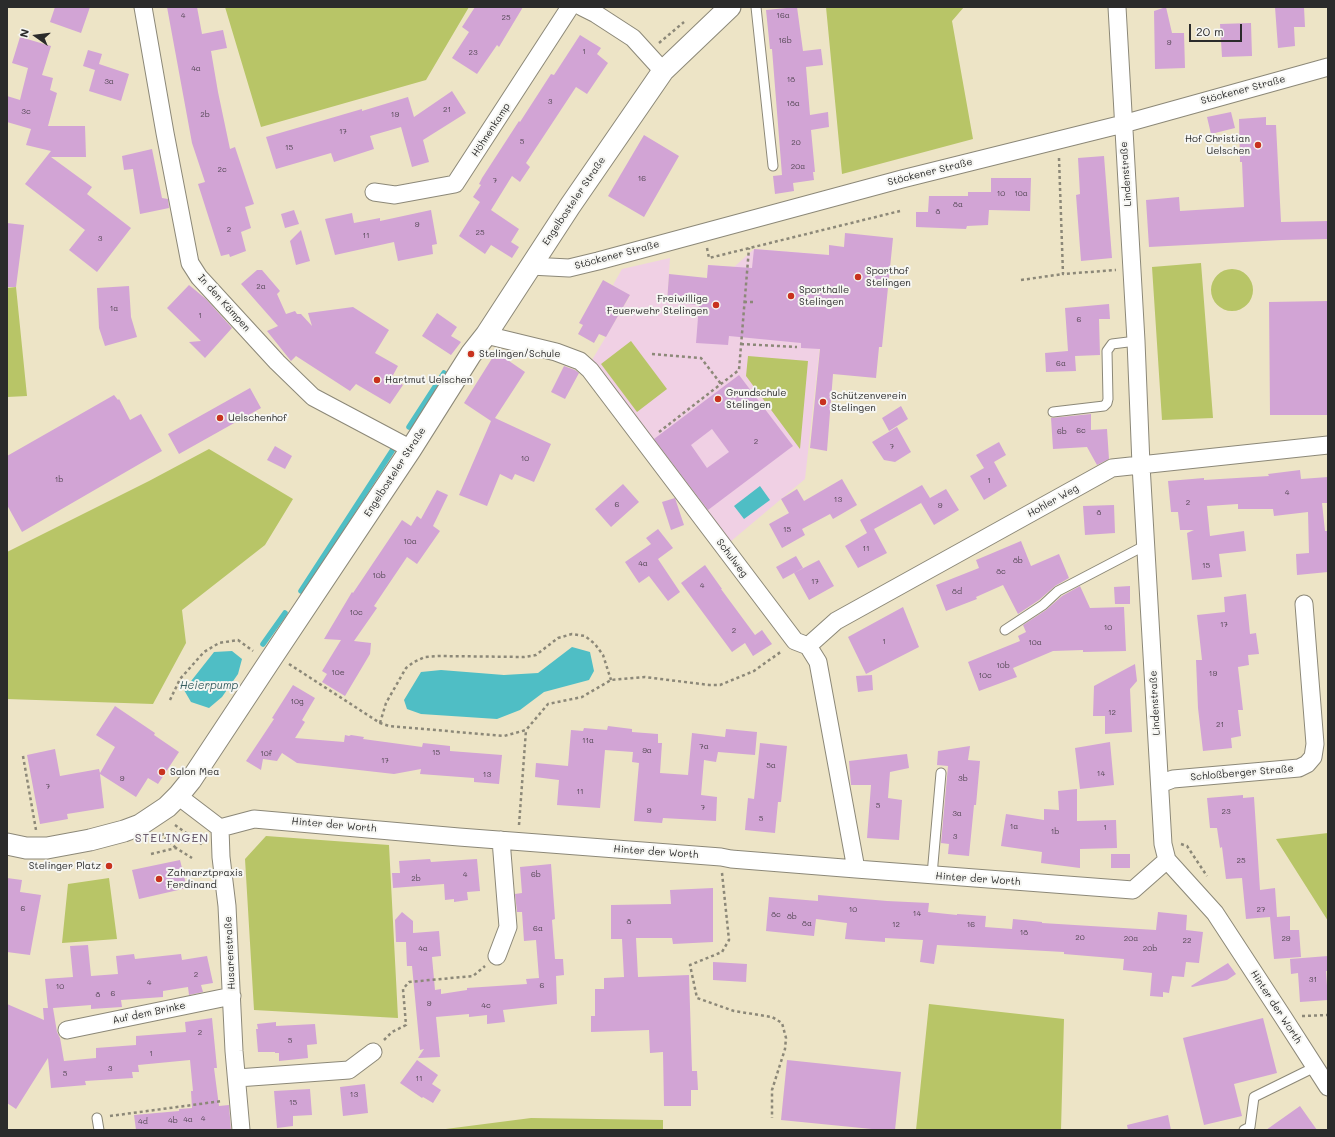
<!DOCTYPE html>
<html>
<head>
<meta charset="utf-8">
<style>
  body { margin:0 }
  #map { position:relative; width:1335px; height:1137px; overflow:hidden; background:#ede4c6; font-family:Mali,sans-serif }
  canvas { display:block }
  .frame { position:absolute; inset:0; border:8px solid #2b2b2b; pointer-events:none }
  .north { position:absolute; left:16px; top:16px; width:40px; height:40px; -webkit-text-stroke:3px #f6f6f2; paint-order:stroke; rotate:284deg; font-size:11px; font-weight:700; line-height:16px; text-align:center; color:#2b2b2b }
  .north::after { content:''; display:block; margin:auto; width:14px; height:18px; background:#2b2b2b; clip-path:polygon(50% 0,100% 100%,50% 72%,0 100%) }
  .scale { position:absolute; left:1189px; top:24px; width:53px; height:18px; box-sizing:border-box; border:2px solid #2b2b2b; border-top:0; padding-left:5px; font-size:12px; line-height:14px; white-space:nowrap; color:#2b2b2b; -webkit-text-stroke:3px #f6f6f2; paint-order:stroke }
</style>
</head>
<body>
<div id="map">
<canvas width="1335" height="1137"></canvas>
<div class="frame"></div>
<div class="north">N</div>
<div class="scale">20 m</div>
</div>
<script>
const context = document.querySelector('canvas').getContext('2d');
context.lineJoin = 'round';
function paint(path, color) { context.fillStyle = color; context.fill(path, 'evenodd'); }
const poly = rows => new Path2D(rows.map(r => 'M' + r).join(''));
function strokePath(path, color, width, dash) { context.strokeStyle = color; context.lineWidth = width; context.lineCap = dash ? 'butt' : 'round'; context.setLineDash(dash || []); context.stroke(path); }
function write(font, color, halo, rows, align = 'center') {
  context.font = font + ' Mali,sans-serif'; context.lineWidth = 4; context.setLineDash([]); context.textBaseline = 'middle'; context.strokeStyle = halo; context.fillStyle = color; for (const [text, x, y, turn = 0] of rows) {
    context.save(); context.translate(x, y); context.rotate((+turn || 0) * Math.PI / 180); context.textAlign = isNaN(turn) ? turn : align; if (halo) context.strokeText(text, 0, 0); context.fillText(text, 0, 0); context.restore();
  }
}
paint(poly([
  [754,249,829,255,825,299,805,479,730,542,652,437,592,360,630,296,613,285,622,269,670,258,667,302,705,305,708,265,734,267]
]), '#f0d0e4');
paint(poly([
  [225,7,469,7,426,80,261,127],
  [826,7,964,7,952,21,973,139,842,174],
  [1201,263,1213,418,1162,420,1152,267],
  '1211 290a21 21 0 1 1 42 0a21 21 0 1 1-42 0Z',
  [16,287,27,396,7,397,7,288],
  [631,341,667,389,637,412,601,364],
  [748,356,808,361,800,449,746,376],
  [209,449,293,499,265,545,182,610,186,643,153,704,7,699,7,552,149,481],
  [1328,833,1328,921,1276,839],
  [266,836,389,845,398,1018,254,1010,245,859],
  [109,878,117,939,62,943,68,884],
  [929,1004,1064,1019,1061,1130,916,1130],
  [531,1118,663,1120,663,1130,438,1130]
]), '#b8c567');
paint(poly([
  [760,486,770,500,744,519,734,506],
  [572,647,590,652,594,671,589,680,544,692,520,710,497,719,421,714,407,709,404,700,421,672,441,670,504,675,538,673],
  [232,651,242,659,238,674,222,697,209,708,191,702,184,690,214,652]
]), '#4fbec5');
strokePath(poly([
  [409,427,444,373],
  [301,591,392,451],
  [263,644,285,613]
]), '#4fbec5', 5.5);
paint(poly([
  [55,7,90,7,81,33,50,22],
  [167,7,197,7,202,34,223,30,227,48,211,51,218,92,230,149,235,147,254,204,245,207,251,228,241,232,246,251,230,257,229,254,221,256,198,184,205,182,192,143],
  [475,7,523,7,499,47,497,45,477,74,452,58,469,32,462,27],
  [797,7,803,51,821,49,823,65,806,67,810,115,828,112,829,127,811,130,815,172,813,172,814,180,793,183,794,191,775,194,773,176,782,175,772,49,770,49,766,10],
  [1166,7,1172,33,1184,33,1185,68,1155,69,1154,11],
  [1275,7,1304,7,1305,27,1294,27,1295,46,1278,48],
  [1251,23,1252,56,1222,57,1220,24],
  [580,35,601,48,597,54,608,63,587,94,576,87,526,163,530,167,520,182,512,176,491,210,519,229,511,242,519,247,512,258,491,245,485,254,459,236,480,202,473,197,481,185,479,184,482,178,519,121,520,122,551,74,554,75],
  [20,37,51,46,42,75,53,78,50,90,57,93,48,126,85,126,86,157,51,157,92,187,87,194,131,228,97,272,69,250,85,230,25,184,51,151,26,145,31,129,7,122,7,96,20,100,28,68,12,63],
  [88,50,102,54,99,64,129,74,121,101,89,91,95,70,83,66],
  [452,91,466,113,423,140,429,162,412,167,401,127,370,136,374,149,334,162,331,153,276,169,266,137,362,109,362,111,408,97,414,117],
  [1231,112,1235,128,1211,134,1207,117],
  [1266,117,1266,125,1276,125,1281,222,1328,221,1328,239,1282,240,1149,247,1146,200,1179,197,1180,211,1244,207,1242,162,1240,162,1239,119],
  [644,135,679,156,644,217,608,196],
  [152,149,162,198,168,199,169,208,140,214,133,169,124,170,122,156],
  [1104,156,1112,258,1081,261,1076,195,1080,194,1078,158],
  [991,178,1031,178,1030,211,989,210,988,225,967,226,966,229,916,227,916,212,928,212,929,196,968,196,968,192,991,192],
  [294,210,299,224,285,228,281,214],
  [431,210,437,244,432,245,433,254,398,261,394,242,335,255,325,219,352,213,354,223,380,218,380,221],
  [7,223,24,225,16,287,7,287],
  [301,230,310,261,296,265,290,241],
  [845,233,893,238,882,347,879,347,876,378,833,374,827,451,810,448,820,349,801,348,801,343,729,336,728,345,696,343,699,305,667,302,669,274,707,278,708,265,752,268,754,249,829,255,829,245,844,247],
  [257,270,262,270,280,291,277,294,286,314,295,311,297,314,301,314,312,326,308,313,353,307,389,330,375,353,398,366,392,377,403,385,390,404,356,384,350,391,296,356,291,361,267,331,278,326,241,284],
  [603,280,630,295,606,337,599,334,594,343,578,334,583,325,579,323],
  [189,285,206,299,232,328,205,358,189,342,201,341,167,308],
  [129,286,131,317,137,337,105,346,99,328,97,288],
  [1328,301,1328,415,1270,415,1269,302],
  [1109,304,1110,319,1099,319,1100,355,1075,356,1076,371,1046,372,1045,353,1068,351,1065,308],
  [437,313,457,327,451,336,461,342,451,355,422,336],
  [496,352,525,372,495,418,551,444,534,482,515,474,512,480,500,474,487,506,459,495,491,421,464,403],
  [564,366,575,370,579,373,565,399,551,392],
  [739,375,793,446,708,510,654,439],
  [712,429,729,452,707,468,691,445],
  [250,388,261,408,179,454,168,434],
  [114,395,118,400,119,399,130,420,141,414,162,451,22,532,7,505,7,456],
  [901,406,908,419,889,431,882,418],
  [1091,414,1091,430,1107,429,1109,459,1097,465,1087,447,1053,449,1051,418],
  [897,427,911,452,895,462,884,460,872,442],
  [999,442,1006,455,994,462,1007,486,984,500,970,476,984,468,976,455],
  [275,446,292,456,285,469,267,460],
  [1300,470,1301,479,1328,477,1328,503,1322,503,1325,531,1328,531,1328,572,1297,575,1296,554,1309,553,1308,512,1274,516,1273,509,1238,509,1238,504,1207,506,1210,536,1244,531,1246,551,1219,554,1222,577,1192,580,1187,533,1194,530,1180,530,1178,512,1171,512,1168,481,1204,478,1204,480,1269,476,1268,474],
  [842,479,857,505,833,519,830,514,802,529,805,535,782,548,769,524,789,513,781,499,797,489,804,501],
  [623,484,639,502,611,527,595,509],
  [922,485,930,498,874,529,887,553,858,568,845,546,867,533,860,520],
  [946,489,959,510,934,525,921,503],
  [437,490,448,495,433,526,440,531,417,564,407,557,374,606,377,608,354,641,371,643,370,654,345,696,322,682,327,674,322,671,341,640,324,639,352,592,353,593,402,520,411,526,417,516,421,519],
  [675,498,684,525,671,530,662,502],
  [1114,505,1115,533,1085,535,1083,506],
  [658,529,673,548,658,559,680,592,668,601,649,576,639,583,625,562,651,544,646,538],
  [1021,541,1031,566,1059,554,1069,578,1055,586,1039,600,1018,614,1003,585,976,597,977,599,946,611,936,585,979,568,976,560],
  [796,556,803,568,783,579,776,567],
  [819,560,834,586,809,600,794,573],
  [705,565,722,589,721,589,755,635,762,630,772,644,753,656,745,643,732,652,681,583],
  [1080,586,1090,608,1124,607,1126,651,1083,652,1083,650,1053,651,1013,668,1017,677,979,691,968,662,1020,641,1018,636,1026,632,1023,625,1046,610,1062,596],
  [1130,586,1130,604,1115,604,1114,587],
  [1246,594,1250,634,1256,633,1259,654,1248,655,1249,665,1238,667,1243,710,1238,710,1241,736,1231,738,1232,748,1203,751,1198,708,1196,660,1202,660,1197,615,1225,612,1224,597],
  [903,607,919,647,866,674,848,637],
  [1135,664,1137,681,1130,689,1132,732,1105,734,1105,716,1093,716,1094,686],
  [872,675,873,690,858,692,856,676],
  [293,685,315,698,302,720,305,722,295,738,344,742,345,735,349,736,351,735,364,737,363,739,422,747,423,743,450,746,450,751,502,755,499,784,474,782,474,778,420,774,421,769,394,774,297,763,282,753,277,761,263,759,261,770,246,761,274,719,272,718],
  [115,706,155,733,154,735,179,752,158,784,148,778,136,797,100,774,104,808,67,814,68,819,40,824,27,755,55,749,60,776,99,769,100,773,115,747,96,735],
  [608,726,632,729,632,732,658,734,658,743,662,743,660,773,688,775,692,733,725,737,726,729,757,732,755,755,718,752,716,762,704,760,701,795,717,797,716,821,663,818,662,823,634,821,639,763,632,762,633,752,605,750,600,808,557,805,559,780,535,777,536,763,568,766,571,730,583,731,584,728,607,730],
  [1110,742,1114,785,1080,789,1075,748],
  [760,743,787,746,781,802,778,802,775,833,745,830,748,798,754,799],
  [970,746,968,760,980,761,976,805,974,805,969,856,948,854,949,844,941,843,948,766,937,765,938,751],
  [907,754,909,768,890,772,888,798,902,800,899,840,867,838,871,785,851,785,849,761],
  [1077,789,1077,821,1116,820,1117,848,1080,849,1080,868,1041,863,1042,852,1001,846,1006,814,1044,820,1044,809,1059,810,1058,791],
  [1243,795,1243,798,1254,797,1260,890,1275,888,1277,917,1290,916,1290,930,1299,930,1301,957,1274,959,1270,917,1246,919,1242,878,1226,879,1222,847,1220,848,1217,828,1210,828,1207,798],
  [1111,854,1130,854,1130,868,1111,868],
  [430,859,431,862,477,859,480,891,467,892,468,900,454,902,454,899,445,900,444,884,393,888,392,873,400,873,399,861],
  [180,860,187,888,139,899,132,870],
  [551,864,555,919,552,920,555,959,563,959,564,975,556,976,557,1004,503,1010,505,1022,487,1024,487,1015,469,1017,469,1014,436,1017,440,1057,418,1058,424,1049,420,1050,412,966,407,966,406,942,396,942,395,920,402,912,413,921,413,933,439,931,441,956,432,957,435,990,441,989,441,994,467,990,467,988,527,984,526,979,539,978,536,940,524,941,522,912,517,912,515,894,522,893,520,867],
  [7,878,22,880,20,892,41,895,30,955,7,952],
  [713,888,713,942,673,944,672,938,636,938,638,977,689,975,692,1071,697,1071,698,1090,691,1090,691,1106,664,1106,663,1052,650,1053,649,1030,591,1032,591,1016,595,1016,595,989,604,989,604,978,624,977,622,939,611,939,611,905,671,904,670,890],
  [818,895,887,901,929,903,928,912,957,915,957,914,986,916,985,927,1012,929,1013,919,1042,922,1042,923,1156,930,1158,912,1187,915,1186,930,1203,932,1199,963,1186,962,1184,977,1172,976,1169,993,1163,992,1163,997,1150,996,1152,973,1123,970,1124,959,1064,954,1064,952,937,945,934,964,920,962,923,940,885,938,885,942,845,939,847,923,816,919,814,936,766,931,769,897,818,901],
  [88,945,91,976,118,974,116,956,134,954,135,959,181,954,182,960,207,956,213,983,201,985,203,992,189,995,188,987,163,991,163,997,121,1000,122,1007,91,1009,91,1005,53,1008,57,1032,60,1038,64,1061,96,1058,96,1048,136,1045,136,1036,186,1032,185,1022,212,1018,217,1068,214,1068,219,1106,229,1105,231,1130,136,1130,134,1115,179,1111,179,1109,192,1108,191,1091,193,1091,190,1060,138,1065,139,1072,132,1072,133,1078,85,1081,86,1085,51,1088,48,1058,16,1109,7,1103,7,1004,44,1020,43,1008,48,1008,45,979,73,977,70,946],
  [1328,956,1328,971,1326,971,1328,1000,1300,1002,1298,973,1291,974,1290,959],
  [713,962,747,964,746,982,713,980],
  [1228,963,1236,974,1227,980,1192,987,1191,986],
  [1263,1018,1277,1073,1234,1084,1242,1116,1204,1125,1183,1038],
  [276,1022,276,1026,315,1024,317,1044,307,1045,308,1058,279,1061,279,1053,275,1053,275,1052,258,1052,256,1029,258,1029,257,1024],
  [417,1060,438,1075,432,1084,441,1090,433,1103,423,1097,422,1098,400,1083],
  [787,1060,901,1072,895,1130,882,1130,781,1120],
  [365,1084,368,1113,343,1116,340,1087],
  [310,1089,312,1115,293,1116,293,1126,277,1128,274,1091],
  [1300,1106,1317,1130,1266,1130],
  [1168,1115,1171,1130,1128,1130,1127,1125]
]), '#d2a4d5');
const service = poly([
  [756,7,773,166],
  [1053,412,1104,406,1107,403,1108,399,1107,351,1112,344,1136,341],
  [1005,630,1043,605,1058,591,1146,545],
  [932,875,941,773],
  [97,1118,99,1130],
  [1244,1130,1250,1127,1254,1097,1315,1067]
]);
const minor = poly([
  [143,7,165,133,190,263,199,277,277,362,313,397,411,449],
  [582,7,596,14,633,38,663,71],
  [1117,7,1136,341,1141,465,1163,844,1167,860,1215,913,1283,1017,1328,1087],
  [374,192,395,195,455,184,570,7],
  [530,266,569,268,598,261,902,179,1123,124,1328,67],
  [486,335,556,352,580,361,590,370,795,641,808,646,818,662,856,869],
  [808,646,836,621,1112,468,1328,445],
  [1160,784,1173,779,1299,768,1307,764,1313,757,1315,744,1304,604],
  [178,796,220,828,254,819,459,837,721,857,731,859,856,869,1133,890,1167,860],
  [220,828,221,857,227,906,234,1051,241,1130],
  [497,956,508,927,501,840],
  [67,1030,232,996],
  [237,1078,349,1070,373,1052]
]);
const tertiary = poly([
  [7,844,26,848,47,848,90,840,124,831,140,825,167,807,178,796,191,780,269,662,411,449,471,354,486,335,570,206,663,71,730,7]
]);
strokePath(service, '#8c8878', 11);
strokePath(minor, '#8c8878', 19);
strokePath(tertiary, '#8c8878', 23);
strokePath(poly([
  [659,43,684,22],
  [1059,158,1063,274,1116,270],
  [707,248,709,258,900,211],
  [1021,280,1063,274],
  [744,302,756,302],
  [741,344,797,347],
  [652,354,701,358,721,384],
  [659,432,739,370,749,248],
  [289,664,380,723,389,726,504,736,526,730,548,704,582,697,611,680,645,677,709,685,720,685,754,671,782,651],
  [170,700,180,679,204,652,219,643,238,640,253,651],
  [380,723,386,703,406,668,414,662,425,657,439,656,524,657,536,655,558,638,572,634,585,636,595,644,603,655,611,680],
  [23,756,36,830],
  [175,825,203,845],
  [519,825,526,730],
  [164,834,162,835,176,848],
  [1181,844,1187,846,1207,876],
  [151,854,176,848,192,858],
  [722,873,729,940,722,952,690,965,697,998,734,1011,772,1017,782,1023,786,1038,785,1049,772,1090,772,1118],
  [1302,1016,1328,1015],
  [384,1040,392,1032,406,1025,403,989,409,982,473,976,485,966],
  [110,1116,222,1101]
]), '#8c8878', 2.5, [3, 3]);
strokePath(service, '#fff', 9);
strokePath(minor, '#fff', 17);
strokePath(tertiary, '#fff', 21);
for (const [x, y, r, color] of [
  [1258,145,4,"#c8321e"],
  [858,277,4,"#c8321e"],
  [791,296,4,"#c8321e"],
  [716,305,4,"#c8321e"],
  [471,354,4,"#c8321e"],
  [377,380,4,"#c8321e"],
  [718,399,4,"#c8321e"],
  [823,402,4,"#c8321e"],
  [220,418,4,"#c8321e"],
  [162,772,4,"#c8321e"],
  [109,866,4,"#c8321e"],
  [159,879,4,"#c8321e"]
]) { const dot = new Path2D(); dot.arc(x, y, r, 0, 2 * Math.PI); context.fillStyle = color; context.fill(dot); strokePath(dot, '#f6f6f2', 1.5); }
write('8px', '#554956', null, [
  ["4",183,16],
  ["16a",783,16],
  ["25",506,18],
  ["16b",785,41],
  ["9",1169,43],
  ["1",584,52],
  ["23",473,53],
  ["4a",196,69],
  ["18",791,80],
  ["3a",109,82],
  ["3",550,102],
  ["18a",793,104],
  ["21",447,110],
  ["3c",26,112],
  ["2b",205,115],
  ["19",395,115],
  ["17",343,132],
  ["5",522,142],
  ["20",796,143],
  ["15",289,148],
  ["20a",798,167],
  ["2c",222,170],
  ["16",642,179],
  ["7",495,181],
  ["10",1001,194],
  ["10a",1021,194],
  ["8a",958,205],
  ["8",938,212],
  ["9",417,225],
  ["2",229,230],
  ["25",480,233],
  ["11",366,236],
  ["3",100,239],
  ["2a",261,287],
  ["1a",114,309],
  ["1",200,316],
  ["6",1079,320],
  ["6a",1061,364],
  ["6c",1081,431],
  ["6b",1062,432],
  ["2",756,442],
  ["7",892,447],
  ["10",525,459],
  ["1b",59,480],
  ["1",989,481],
  ["4",1287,493],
  ["13",838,500],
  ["2",1188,503],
  ["6",617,505],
  ["9",940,506],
  ["8",1099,513],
  ["15",787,530],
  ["10a",410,542],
  ["11",866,549],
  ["8b",1018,561],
  ["4a",643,564],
  ["15",1206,566],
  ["8c",1001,572],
  ["10b",379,576],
  ["17",815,582],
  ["4",702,586],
  ["8d",957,592],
  ["10c",356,613],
  ["17",1224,625],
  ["10",1108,628],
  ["2",734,631],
  ["1",884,642],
  ["10a",1035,643],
  ["10b",1003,666],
  ["10e",338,673],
  ["19",1213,674],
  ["10c",985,676],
  ["10g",297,702],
  ["12",1112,713],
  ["21",1220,725],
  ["11a",588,741],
  ["7a",704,747],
  ["9a",647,751],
  ["15",436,753],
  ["10f",266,754],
  ["17",385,761],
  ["5a",771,766],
  ["14",1101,774],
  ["13",487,775],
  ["9",122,779],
  ["3b",963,779],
  ["7",48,787],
  ["11",580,792],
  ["5",878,806],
  ["7",703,808],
  ["9",649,811],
  ["23",1226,812],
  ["3a",957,814],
  ["5",761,819],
  ["1a",1014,827],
  ["1",1105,828],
  ["1b",1055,832],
  ["3",955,837],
  ["25",1241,861],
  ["4",465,875],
  ["6b",536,875],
  ["2b",416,879],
  ["6",23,909],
  ["10",853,910],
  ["27",1261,910],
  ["14",917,914],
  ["8c",776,915],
  ["8b",792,917],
  ["8",629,922],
  ["8a",807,924],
  ["12",896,925],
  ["16",971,925],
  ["6a",538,929],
  ["18",1024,933],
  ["20",1080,938],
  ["20a",1131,939],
  ["29",1286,939],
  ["22",1187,941],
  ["4a",423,949],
  ["20b",1150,949],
  ["2",196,975],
  ["31",1313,980],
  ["4",149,983],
  ["6",542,986],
  ["10",60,987],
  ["6",113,994],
  ["8",98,995],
  ["9",429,1004],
  ["4c",486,1006],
  ["2",200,1033],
  ["5",290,1041],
  ["1",151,1054],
  ["3",110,1069],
  ["5",65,1074],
  ["11",419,1079],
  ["13",354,1095],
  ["15",293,1103],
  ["4",203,1119],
  ["4a",188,1120],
  ["4b",173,1121],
  ["4d",143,1122]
]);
write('10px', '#2b2b2b', '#f6f6f2', [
  ["Stöckener Straße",1243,90,-15],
  ["Höhnenkamp",491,130,-57],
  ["Stöckener Straße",930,172,-14],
  ["Lindenstraße",1126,174,-94],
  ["Engelbosteler Straße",574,201,-56],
  ["Stöckener Straße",617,255,-15],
  ["In den Kämpen",224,303,48],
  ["Engelbosteler Straße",395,472,-57],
  ["Hohler Weg",1053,501,-29],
  ["Schulweg",732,558,53],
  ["Lindenstraße",1155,703,-93],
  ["Schloßberger Straße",1242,773,-5],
  ["Hinter der Worth",334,825,5],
  ["Hinter der Worth",656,852,4],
  ["Hinter der Worth",978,879,4],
  ["Husarenstraße",230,953,-93],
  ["Hinter der Worth",1276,1007,57],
  ["Auf dem Brinke",149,1013,-12]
]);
write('10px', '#2b2b2b', '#f6f6f2', [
  ["Hof Christian",1250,139,"right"],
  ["Uelschen",1250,151,"right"],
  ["Sporthof",866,271],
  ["Stelingen",866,283],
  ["Sporthalle",799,290],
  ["Stelingen",799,302],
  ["Freiwillige",708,299,"right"],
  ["Feuerwehr Stelingen",708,311,"right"],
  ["Stelingen/Schule",479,354],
  ["Hartmut Uelschen",385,380],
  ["Grundschule",726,393],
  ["Stelingen",726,405],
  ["Schützenverein",831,396],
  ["Stelingen",831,408],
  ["Uelschenhof",228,418],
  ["Salon Mea",170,772],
  ["Stelinger Platz",101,866,"right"],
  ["Zahnarztpraxis",167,873],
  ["Ferdinand",167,885]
], 'left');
write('italic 11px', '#385e61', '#f6f6f2', [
  ["Heierpump",209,686]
]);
context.letterSpacing = '1px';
write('12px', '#655566', '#f6f6f2', [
  ["STELINGEN",172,838]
]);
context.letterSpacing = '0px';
</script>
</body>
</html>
